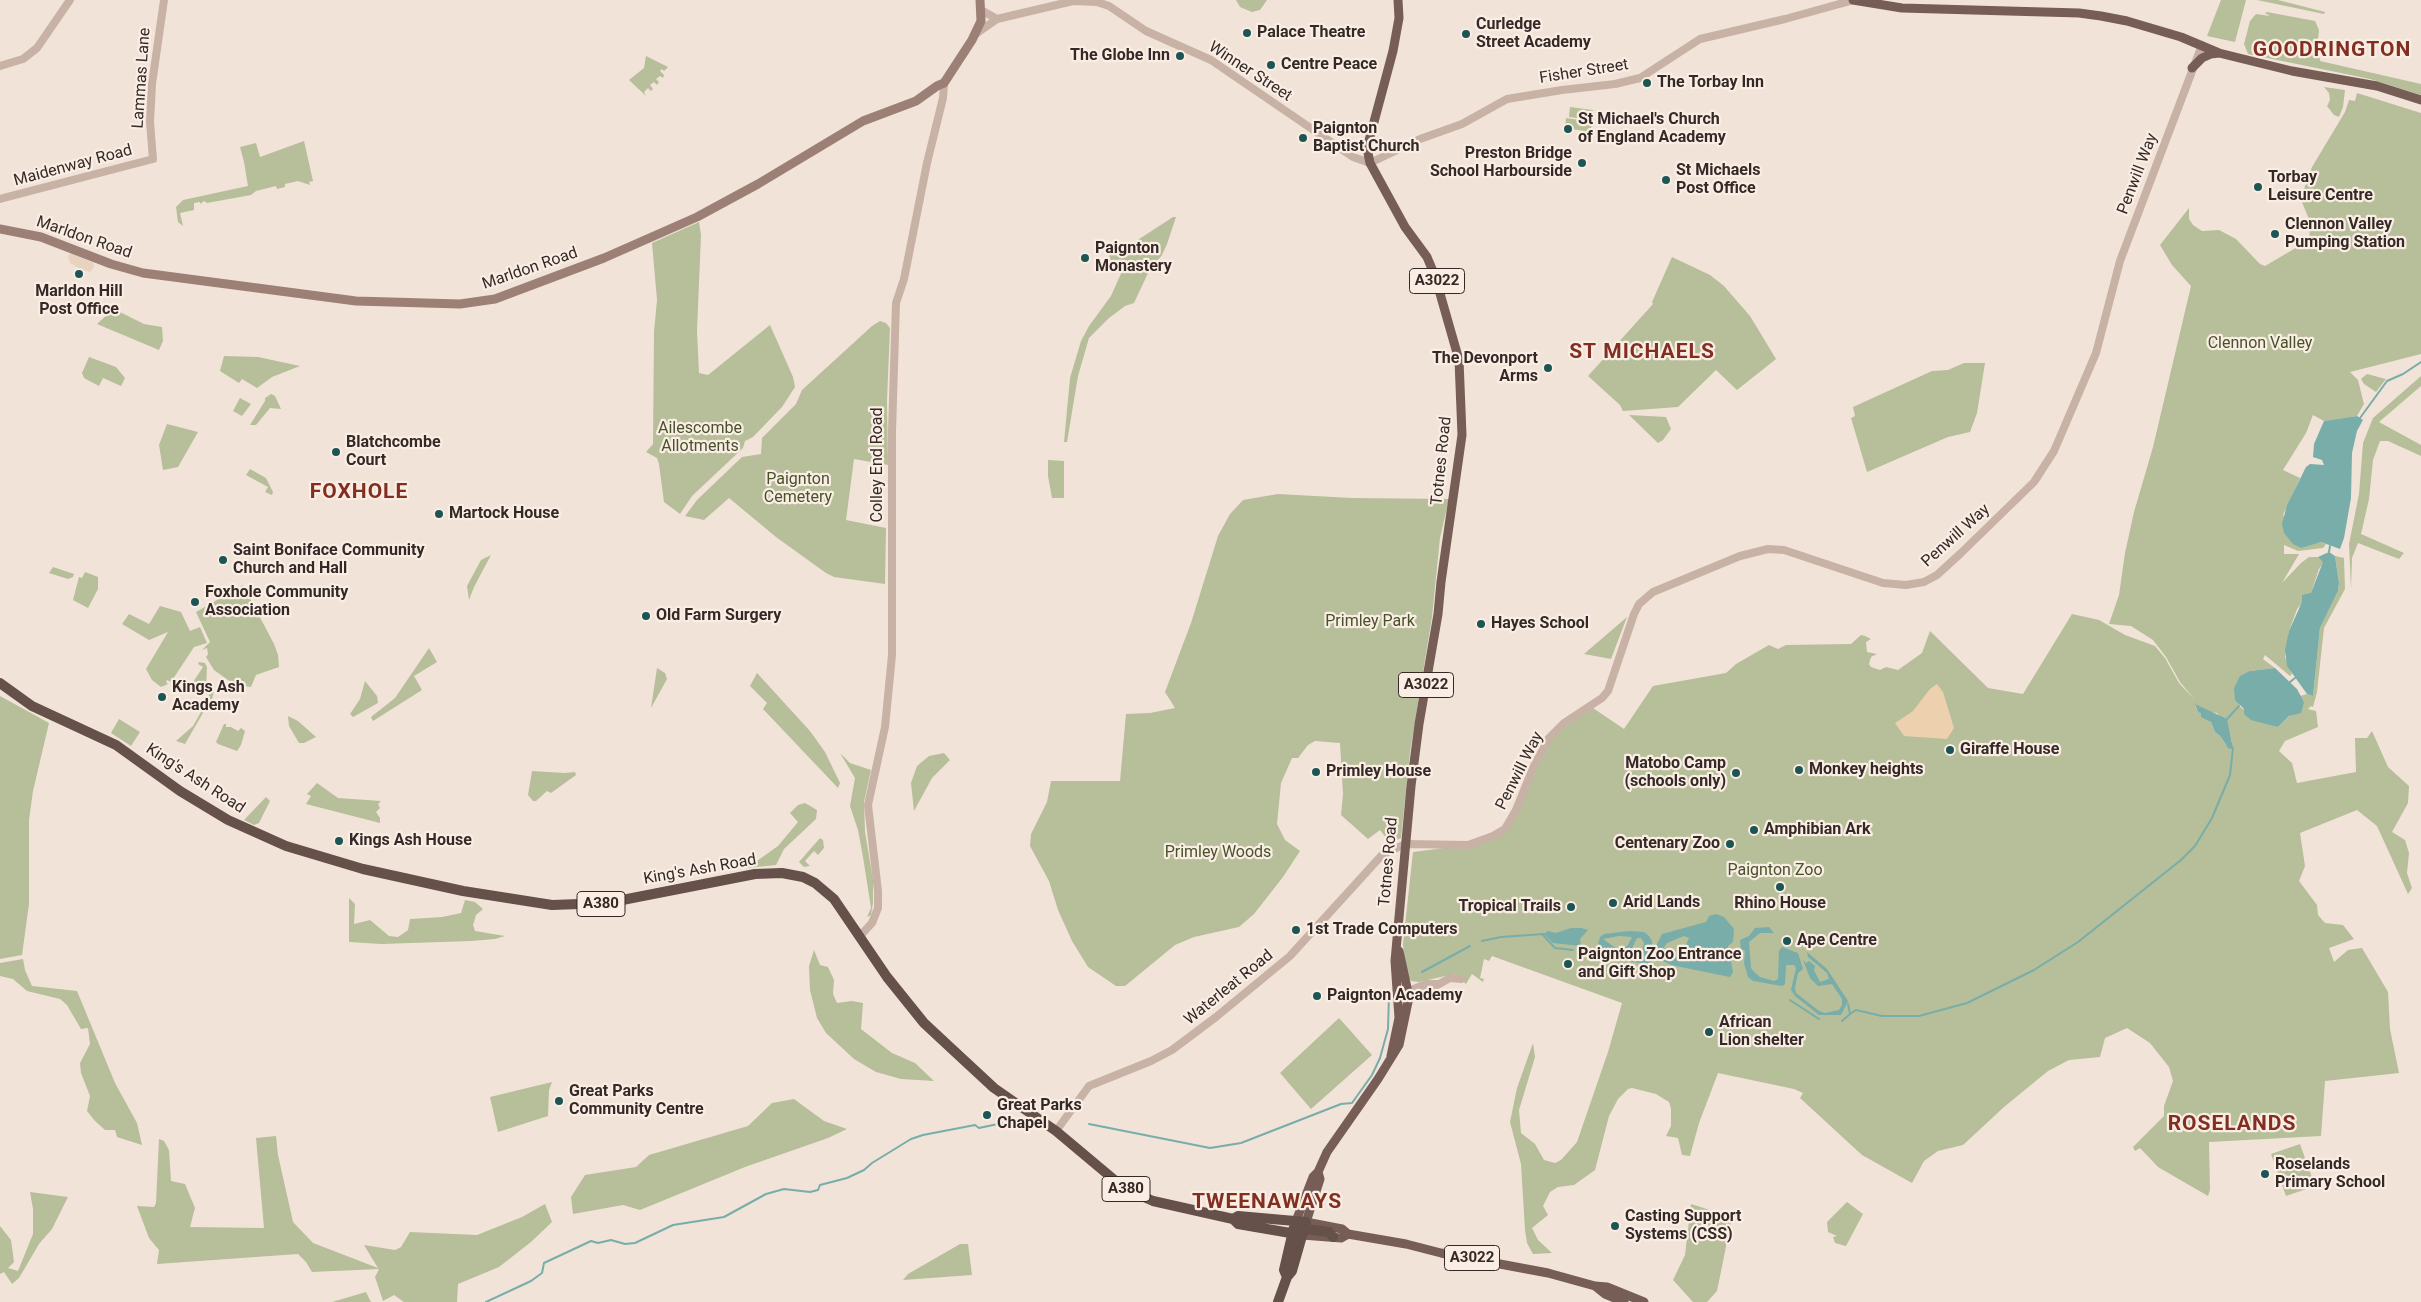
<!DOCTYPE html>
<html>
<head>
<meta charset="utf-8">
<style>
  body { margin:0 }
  canvas { display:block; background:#f1e3d8 }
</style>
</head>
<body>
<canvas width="2421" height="1302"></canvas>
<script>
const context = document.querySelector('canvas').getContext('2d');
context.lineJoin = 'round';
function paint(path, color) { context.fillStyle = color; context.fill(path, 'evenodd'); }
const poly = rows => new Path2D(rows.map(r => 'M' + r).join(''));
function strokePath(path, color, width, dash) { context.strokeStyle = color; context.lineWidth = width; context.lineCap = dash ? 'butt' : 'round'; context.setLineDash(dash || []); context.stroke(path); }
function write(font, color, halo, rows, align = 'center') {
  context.font = font + ' Roboto,sans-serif'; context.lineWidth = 4.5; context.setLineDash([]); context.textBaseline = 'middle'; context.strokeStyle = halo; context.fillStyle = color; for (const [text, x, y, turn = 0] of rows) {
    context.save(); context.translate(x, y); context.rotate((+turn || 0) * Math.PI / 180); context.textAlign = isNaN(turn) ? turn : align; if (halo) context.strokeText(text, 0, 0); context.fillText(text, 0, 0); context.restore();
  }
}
paint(poly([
  [1236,0,1267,0,1260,10,1252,12,1240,7],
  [2221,0,2246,0,2235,42,2207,36],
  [2257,0,2278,0,2325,12,2324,14],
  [2267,12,2315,21,2319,30,2318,40,2320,61,2421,84,2421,95,2370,79,2248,54,2244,44,2250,21,2256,14,2270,16,2265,13],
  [646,56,668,67,664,71,662,69,660,71,664,75,663,78,660,76,656,79,659,82,657,85,654,82,650,85,653,89,651,91,648,88,644,92,646,96,629,80,644,68],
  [2324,87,2345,90,2343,107,2339,117,2334,115,2327,106,2330,100,2329,93],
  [2357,93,2421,113,2421,354,2350,372,2358,380,2364,404,2357,416,2324,421,2313,415,2306,433,2283,470,2300,478,2283,515,2308,544,2321,542,2326,544,2323,548,2298,551,2284,545,2284,554,2299,554,2282,583,2301,563,2309,557,2318,557,2324,562,2319,569,2311,593,2297,609,2289,631,2285,657,2292,674,2290,676,2265,655,2263,659,2275,668,2250,671,2239,706,2257,720,2278,727,2304,702,2300,696,2307,694,2313,696,2320,628,2338,591,2339,583,2335,556,2344,558,2345,589,2324,628,2317,692,2313,707,2311,706,2308,709,2316,711,2318,727,2285,741,2279,751,2292,763,2297,783,2356,772,2355,738,2367,738,2372,731,2388,767,2409,786,2408,803,2392,832,2405,840,2409,853,2407,873,2412,888,2408,894,2377,826,2357,810,2300,833,2305,866,2299,881,2317,905,2318,915,2325,923,2343,925,2354,939,2329,948,2334,962,2348,950,2362,948,2388,992,2390,1029,2399,1073,2325,1081,2321,1136,2209,1142,2210,1190,2208,1196,2158,1167,2140,1148,2135,1151,2133,1147,2164,1116,2164,1106,2173,1081,2169,1067,2150,1043,2127,1028,2105,1038,2100,1057,2069,1060,2048,1071,2004,1107,1963,1145,1938,1151,1924,1161,1912,1183,1862,1155,1800,1098,1803,1093,1794,1089,1718,1073,1699,1123,1690,1156,1682,1155,1678,1138,1666,1136,1671,1126,1671,1109,1669,1102,1656,1094,1632,1088,1628,1089,1618,1099,1609,1116,1595,1170,1574,1185,1558,1187,1550,1192,1543,1206,1548,1215,1532,1228,1538,1240,1552,1253,1533,1254,1527,1243,1525,1230,1521,1164,1510,1122,1517,1088,1533,1043,1535,1057,1519,1110,1521,1133,1535,1144,1544,1160,1555,1163,1561,1160,1577,1142,1608,1052,1622,1003,1492,956,1489,961,1484,959,1480,978,1484,979,1483,982,1472,974,1466,984,1454,974,1419,982,1411,981,1406,974,1403,944,1413,852,1468,845,1505,829,1549,738,1590,706,1624,729,1653,686,1726,673,1736,664,1769,645,1778,649,1786,645,1851,644,1861,635,1865,636,1871,639,1866,642,1867,652,1877,654,1871,657,1869,664,1871,667,1880,670,1886,667,1898,670,1922,653,1930,631,1988,688,2023,694,2072,614,2099,620,2125,635,2155,646,2165,658,2179,683,2195,700,2180,682,2166,657,2153,640,2131,626,2109,624,2119,595,2125,553,2134,512,2153,447,2191,286,2172,265,2160,245,2189,208,2189,219,2193,225,2202,231,2219,230,2236,239,2260,264,2265,266,2299,246,2310,247,2309,219,2301,200,2301,190,2304,189,2312,167,2345,112,2349,100,2355,101],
  [2195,705,2209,712,2217,713,2228,726,2232,742,2226,745,2220,736,2215,732,2211,722,2198,712],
  [1570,107,1593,110,1592,120,1569,117],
  [1566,118,1592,122,1591,132,1565,128],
  [304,141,313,181,309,182,310,185,298,181,285,184,285,187,277,189,276,186,256,191,251,195,207,203,204,201,200,204,200,202,194,203,194,210,180,213,183,226,178,222,176,207,183,200,248,186,244,162,240,147,256,143,260,157],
  [1173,217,1176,217,1167,244,1162,255,1149,271,1134,303,1125,306,1109,318,1089,338,1078,376,1067,442,1064,442,1070,378,1081,341,1089,326,1111,296,1127,260,1110,260,1108,249,1130,245],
  [699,222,701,235,697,331,699,373,708,375,770,325,793,377,795,387,782,407,753,437,745,441,743,448,692,496,680,514,664,502,659,464,657,458,646,452,653,444,654,332,657,300,652,243],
  [1672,257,1710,275,1724,286,1750,316,1776,359,1737,390,1716,370,1678,407,1623,411,1620,405,1588,376,1653,304,1652,302],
  [116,310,144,324,162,327,163,341,159,350,97,324,110,312],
  [880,321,886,323,890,328,887,401,888,465,854,459,846,520,886,528,885,584,834,577,826,573,776,537,729,498,704,520,685,516,697,500,742,457,761,454,762,438,796,404,802,390,872,326],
  [224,356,258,357,300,366,272,377,257,388,242,379,239,383,220,371],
  [89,357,116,367,125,378,121,386,103,378,99,386,84,378,82,373],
  [1964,363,1985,363,1977,413,1970,432,1948,437,1867,472,1851,418,1855,416,1853,407,1932,371,1948,370],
  [2367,374,2386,379,2376,392,2364,384,2361,379],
  [2421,376,2421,386,2379,422,2421,445,2421,456,2388,441,2380,441,2373,460,2369,499,2361,534,2404,553,2399,559,2358,543,2352,558,2351,589,2349,544,2359,494,2363,443,2373,418],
  [271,394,275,396,281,409,270,408,256,425,250,425,265,401,265,398],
  [240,398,251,404,242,416,233,411],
  [1629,415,1666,417,1671,429,1663,440,1658,443],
  [167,424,198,432,178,467,163,470,159,445],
  [1048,460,1064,461,1064,498,1052,498,1048,476],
  [250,469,266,478,273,492,272,495,265,492,268,487,246,475],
  [1278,494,1352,498,1449,499,1440,538,1432,617,1410,752,1401,838,1390,843,1380,830,1368,839,1341,815,1343,794,1340,743,1315,741,1308,745,1298,758,1292,758,1281,783,1277,824,1285,840,1300,851,1283,877,1254,914,1239,927,1194,937,1175,945,1125,986,1116,986,1088,967,1072,941,1058,910,1049,881,1030,846,1031,834,1047,802,1051,781,1120,781,1126,714,1150,713,1175,708,1165,692,1191,623,1218,536,1230,514,1243,500],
  [491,555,474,587,469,600,467,586,481,560],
  [53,567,74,574,73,577,68,579,49,573],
  [85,572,98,577,98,589,88,608,73,600,79,577,82,578],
  [243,585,274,644,278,655,279,667,256,675,251,687,235,685,214,670,206,657,208,654,207,648,202,650,210,642,196,612],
  [160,606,181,612,190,631,200,627,207,643,194,647,171,682,167,680,166,682,168,684,161,687,152,680,146,669,168,632,149,640,122,624,129,614,149,624],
  [1627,617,1611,659,1584,654],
  [429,648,437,662,414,676,422,690,373,721,371,717,395,698],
  [199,662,205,663,207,667,206,689,193,694,189,688,203,667,198,664],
  [657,668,665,673,667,679,651,708],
  [757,673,810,731,825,752,840,783,838,788,763,709,767,703,750,686],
  [365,681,377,696,378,703,353,717,350,714,360,699],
  [214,691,211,703,207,706,185,744,176,741,193,726,205,705,210,693],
  [0,696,49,723,33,791,29,820,29,904,22,955,0,959],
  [288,716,298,721,316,737,304,743,299,743,289,726],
  [119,719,140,732,131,746,111,733],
  [224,724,226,724,226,727,231,727,238,731,241,728,245,731,241,745,237,751,218,744,216,742],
  [840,753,850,763,871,770,864,802,865,832,873,880,873,903,871,915,867,917,871,908,863,857,858,830,850,806,855,778],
  [944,753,950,760,932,778,914,811,911,783,917,766,929,756],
  [532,771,565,773,575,772,576,775,551,793,547,791,536,801,533,801,528,795],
  [317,783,338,798,381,801,378,804,380,808,376,812,380,818,380,823,306,804,311,796,307,794],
  [266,797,270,801,259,823,254,825,244,820],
  [805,803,817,810,816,819,784,849,776,865,747,868,778,846,798,822,790,813,798,805],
  [820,838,823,840,824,848,818,855,814,851,805,861,810,866,804,867,799,862],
  [349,898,355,904,354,924,370,920,389,936,398,937,408,930,410,919,442,917,461,913,465,900,475,902,483,909,476,915,473,925,475,931,505,936,495,939,471,941,381,944,349,942],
  [814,950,820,965,828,967,834,980,833,994,837,1003,852,1001,863,1003,861,1029,892,1053,915,1063,934,1081,901,1079,876,1072,854,1059,826,1033,817,1018,810,990,809,966],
  [23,959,25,970,32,986,77,991,115,1083,137,1123,142,1145,117,1137,115,1130,105,1130,95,1121,87,1111,90,1096,81,1073,80,1063,90,1044,88,1028,81,1029,67,1005,60,999,27,991,13,979,0,976,0,963],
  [1339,1018,1372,1055,1311,1109,1280,1073],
  [552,1082,549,1090,548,1116,498,1132,490,1097],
  [794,1099,824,1121,847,1129,828,1138,745,1167,640,1210,623,1205,573,1214,571,1197,585,1175,636,1167,649,1155,748,1126,772,1103],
  [276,1136,278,1155,293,1222,313,1243,378,1268,364,1245,395,1250,401,1247,410,1232,477,1235,522,1217,545,1204,552,1222,531,1242,499,1267,458,1284,457,1302,404,1302,394,1295,383,1301,375,1277,379,1269,312,1272,306,1262,298,1254,157,1264,159,1250,149,1238,137,1206,154,1207,156,1203,159,1139,164,1141,169,1150,171,1181,185,1184,195,1208,190,1227,264,1228,256,1138],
  [2300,1144,2315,1186,2286,1196,2271,1154],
  [30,1192,68,1197,52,1229,39,1244,19,1278,12,1284,4,1272,0,1274,0,1226,11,1240,14,1262,8,1268,18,1271,33,1234,33,1209],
  [1847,1202,1863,1214,1846,1246,1835,1243,1833,1237,1837,1236,1828,1232,1827,1222],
  [1691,1204,1732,1217,1717,1291,1707,1302,1693,1302,1673,1280,1685,1255],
  [960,1244,968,1244,972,1275,903,1280,908,1274],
  [366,1292,371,1302,332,1302]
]), '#b6bf99');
paint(poly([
  [1937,684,1943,692,1954,728,1947,739,1904,736,1895,723,1913,711,1930,689]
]), '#edd1ae');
paint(poly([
  [71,253,91,262,93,261,94,267,90,272,80,269,70,263,68,256]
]), '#e9d2bf');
paint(poly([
  [2357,416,2363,420,2357,431,2352,453,2351,498,2344,538,2340,549,2321,542,2301,548,2293,544,2284,533,2282,524,2287,505,2306,467,2310,464,2324,465,2322,460,2313,457,2314,444,2324,421],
  [2329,552,2335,556,2339,583,2338,591,2320,628,2313,696,2307,694,2287,666,2285,650,2289,631,2302,602,2302,595,2311,593,2323,562,2318,557],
  [2275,668,2297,689,2304,702,2301,713,2289,716,2278,727,2251,720,2244,714,2244,709,2235,700,2234,688,2240,676,2250,671],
  [2195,704,2227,719,2233,748,2229,749,2220,736,2215,732,2211,722,2201,717,2201,714,2198,712],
  [1716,914,1724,917,1734,929,1733,942,1728,946,1733,972,1730,977,1671,965,1656,957,1656,946,1662,934,1706,922,1709,916],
  [1684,936,1689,938,1683,951,1688,956,1673,958,1663,953,1663,949,1667,943],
  [1769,927,1774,933,1760,933,1749,942,1751,968,1754,972,1760,977,1774,981,1778,979,1779,951,1782,947,1798,953,1803,969,1798,973,1795,988,1796,993,1819,1011,1825,1013,1839,1010,1842,1005,1842,999,1832,984,1818,986,1810,978,1803,960,1806,963,1809,961,1815,966,1814,970,1820,982,1829,979,1827,973,1808,957,1807,952,1827,969,1848,1001,1841,1015,1819,1015,1795,996,1791,990,1796,968,1794,965,1786,965,1785,984,1782,986,1753,981,1748,977,1744,963,1745,951,1741,949,1740,940,1749,936,1755,928],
  [1571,928,1581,928,1588,930,1580,939,1581,946,1553,943,1544,934,1548,931,1556,933],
  [1629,931,1644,932,1649,936,1652,941,1652,962,1646,964,1622,960,1616,953,1598,944,1600,937,1604,934],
  [1619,936,1632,937,1628,945,1620,951,1603,939],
  [1637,938,1641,938,1644,943,1642,954,1634,958,1624,956,1631,950]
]), '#78adaa');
strokePath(poly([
  [2360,418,2387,381,2403,374,2421,362],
  [2329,552,2330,546],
  [2290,682,2295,678],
  [2227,719,2239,706],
  [1542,934,1555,948,1573,950],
  [1482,941,1501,937,1544,934],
  [1594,949,1603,947],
  [1586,950,1591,950],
  [1422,972,1470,946],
  [1790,1000,1819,1019],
  [1848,1004,1850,1014,1856,1010,1882,1016,1919,1016,1967,1003,2034,970,2078,942,2181,860,2195,846,2212,818,2230,775,2233,748],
  [1842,1021,1850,1014],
  [1089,1124,1210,1148,1241,1143,1341,1104,1352,1103,1372,1075,1380,1058,1388,1029,1389,995],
  [486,1302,531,1281,542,1273,544,1263,591,1241,598,1243,611,1240,625,1244,635,1243,673,1225,724,1217,766,1194,784,1189,810,1192,818,1190,820,1185,847,1178,864,1170,872,1163,911,1139,923,1135,975,1125,979,1128,1017,1120]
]), '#78adaa', 2);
strokePath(poly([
  [981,10,997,19],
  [977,33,997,19,1073,1,1097,2,1109,6,1146,31,1211,60,1353,157,1370,163,1420,139,1462,124,1507,99,1562,90,1615,84,1640,78,1700,39,1785,19,1854,0],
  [0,66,23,59,37,48,70,0],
  [0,199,153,159,150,122,152,84,164,0],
  [859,937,872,923,878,908,878,891,868,805,885,727,892,655,892,432,896,303,904,279,927,163,943,98,944,83],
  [1397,990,1409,997,1419,995,1450,978,1461,979],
  [1404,993,1426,984,1438,984],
  [1056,1131,1089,1086,1151,1061,1172,1050,1216,1017,1290,956,1382,855,1405,844,1468,845,1493,836,1505,829,1516,810,1533,768,1549,738,1564,723,1602,698,1608,691,1634,614,1639,604,1653,592,1740,556,1768,549,1784,550,1883,583,1906,585,1924,582,1937,575,1961,553,2034,482,2054,451,2096,353,2120,261,2202,45]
]), '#c8b2a5', 8);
strokePath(poly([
  [0,229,41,237,111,264,143,273,356,301,460,304,495,299,604,258,697,217,758,184,863,121,916,101,937,86,944,83,972,40,981,21,980,0]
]), '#9c8076', 9);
strokePath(poly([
  [1853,0,1902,8,2079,13,2101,16,2127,21,2181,37,2219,53,2292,71,2377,86,2421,100],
  [2192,68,2202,58,2211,54,2219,53],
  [1391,1056,1399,1018,1395,961,1411,786,1419,724,1438,614,1441,582,1462,435,1459,360,1435,276,1427,257,1405,227,1370,163,1367,148,1393,51,1399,18,1398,0],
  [1318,1172,1320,1179,1306,1222,1342,1229,1348,1234,1406,1244,1441,1253,1548,1273,1595,1286,1607,1287,1644,1302],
  [1296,1221,1313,1177,1318,1172,1327,1152,1378,1079,1399,1045,1409,997,1399,951],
  [1302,1235,1341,1238,1348,1234],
  [1595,1286,1605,1294,1624,1302]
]), '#765e57', 9);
strokePath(poly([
  [0,683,32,706,116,745,180,791,228,820,286,846,363,869,463,891,552,905,607,903,755,874,782,873,803,877,815,883,834,899,887,977,924,1023,953,1050,994,1088,1056,1131,1124,1188,1153,1201,1233,1219,1238,1224,1302,1235],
  [1233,1219,1238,1216,1306,1222,1292,1271,1287,1277,1278,1302],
  [1298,1228,1329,1232,1333,1237],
  [1287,1277,1284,1270,1294,1227]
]), '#66504a', 10);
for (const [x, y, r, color] of [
  [1247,33,5,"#1c5553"],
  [1466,34,5,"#1c5553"],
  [1180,56,5,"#1c5553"],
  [1271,65,5,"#1c5553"],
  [1647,83,5,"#1c5553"],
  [1568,129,5,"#1c5553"],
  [1303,138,5,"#1c5553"],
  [1582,163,5,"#1c5553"],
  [1666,180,5,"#1c5553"],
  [2258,187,5,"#1c5553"],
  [2275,234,5,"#1c5553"],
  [1085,258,5,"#1c5553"],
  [79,274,5,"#1c5553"],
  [1548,368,5,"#1c5553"],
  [336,452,5,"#1c5553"],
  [439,514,5,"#1c5553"],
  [223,560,5,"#1c5553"],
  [195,602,5,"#1c5553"],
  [646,616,5,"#1c5553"],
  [1481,624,5,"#1c5553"],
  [162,697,5,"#1c5553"],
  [1950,750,5,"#1c5553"],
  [1799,770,5,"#1c5553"],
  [1316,772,5,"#1c5553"],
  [1736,773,5,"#1c5553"],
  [1754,830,5,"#1c5553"],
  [339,841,5,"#1c5553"],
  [1730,844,5,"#1c5553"],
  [1780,887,5,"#1c5553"],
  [1613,903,5,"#1c5553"],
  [1571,907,5,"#1c5553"],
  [1296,930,5,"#1c5553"],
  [1787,941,5,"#1c5553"],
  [1568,964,5,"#1c5553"],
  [1317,996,5,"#1c5553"],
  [1709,1032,5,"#1c5553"],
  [559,1101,5,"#1c5553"],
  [987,1115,5,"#1c5553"],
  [2265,1174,5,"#1c5553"],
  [1615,1226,5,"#1c5553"]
]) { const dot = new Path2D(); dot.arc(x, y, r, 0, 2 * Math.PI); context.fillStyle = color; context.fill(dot); strokePath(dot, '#f9ede4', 2); }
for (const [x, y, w] of [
  [1437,281,55],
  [1426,685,55],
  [601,904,48],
  [1126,1189,48],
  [1472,1258,55]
]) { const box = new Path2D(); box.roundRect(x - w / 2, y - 12.5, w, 25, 4); context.fillStyle = '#f9ede4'; context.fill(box); strokePath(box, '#342926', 1); }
write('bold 15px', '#342926', null, [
  ["A3022",1437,281],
  ["A3022",1426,685],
  ["A380",601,904],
  ["A380",1126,1189],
  ["A3022",1472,1258]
]);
write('bold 16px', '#342926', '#f9ede4', [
  ["Curledge",1476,25],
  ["Street Academy",1476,43],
  ["Palace Theatre",1257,33],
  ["The Globe Inn",1170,56,"right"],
  ["Centre Peace",1281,65],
  ["The Torbay Inn",1657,83],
  ["St Michael's Church",1578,120],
  ["of England Academy",1578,138],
  ["Paignton",1313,129],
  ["Baptist Church",1313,147],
  ["Preston Bridge",1572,154,"right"],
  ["School Harbourside",1572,172,"right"],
  ["St Michaels",1676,171],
  ["Post Office",1676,189],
  ["Torbay",2268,178],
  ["Leisure Centre",2268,196],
  ["Clennon Valley",2285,225],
  ["Pumping Station",2285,243],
  ["Paignton",1095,249],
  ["Monastery",1095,267],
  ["Marldon Hill",79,292,"center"],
  ["Post Office",79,310,"center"],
  ["The Devonport",1538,359,"right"],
  ["Arms",1538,377,"right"],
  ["Blatchcombe",346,443],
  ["Court",346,461],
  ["Martock House",449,514],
  ["Saint Boniface Community",233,551],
  ["Church and Hall",233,569],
  ["Foxhole Community",205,593],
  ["Association",205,611],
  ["Old Farm Surgery",656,616],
  ["Hayes School",1491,624],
  ["Kings Ash",172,688],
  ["Academy",172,706],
  ["Giraffe House",1960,750],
  ["Matobo Camp",1726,764,"right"],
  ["(schools only)",1726,782,"right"],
  ["Monkey heights",1809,770],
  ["Primley House",1326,772],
  ["Amphibian Ark",1764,830],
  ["Kings Ash House",349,841],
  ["Centenary Zoo",1720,844,"right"],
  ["Arid Lands",1623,903],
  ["Rhino House",1780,904,"center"],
  ["Tropical Trails",1561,907,"right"],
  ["1st Trade Computers",1306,930],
  ["Ape Centre",1797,941],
  ["Paignton Zoo Entrance",1578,955],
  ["and Gift Shop",1578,973],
  ["Paignton Academy",1327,996],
  ["African",1719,1023],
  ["Lion shelter",1719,1041],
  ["Great Parks",569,1092],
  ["Community Centre",569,1110],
  ["Great Parks",997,1106],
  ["Chapel",997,1124],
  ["Roselands",2275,1165],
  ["Primary School",2275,1183],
  ["Casting Support",1625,1217],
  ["Systems (CSS)",1625,1235]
], 'left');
write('16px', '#342926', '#f9ede4', [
  ["Winner Street",1250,72,33],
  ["Fisher Street",1584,72,-9],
  ["Lammas Lane",142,78,-86],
  ["Maidenway Road",73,166,-15],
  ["Penwill Way",2138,174,-69],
  ["Marldon Road",84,238,19],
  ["Marldon Road",530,269,-19],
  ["Totnes Road",1442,461,-84],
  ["Colley End Road",878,465,-90],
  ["Penwill Way",1956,536,-42],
  ["Penwill Way",1520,771,-63],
  ["King's Ash Road",195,779,33],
  ["Totnes Road",1389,862,-85],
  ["King's Ash Road",700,870,-10],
  ["Waterleat Road",1229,988,-39]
]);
write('16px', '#47522a', '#f9ede4', [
  ["Clennon Valley",2260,344],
  ["Ailescombe",700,429],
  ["Allotments",700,447],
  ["Paignton",798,480],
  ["Cemetery",798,498],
  ["Primley Park",1370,622],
  ["Primley Woods",1218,853],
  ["Paignton Zoo",1775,871]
]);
context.letterSpacing = '1px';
write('bold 21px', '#822e20', '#f9ede4', [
  ["GOODRINGTON",2332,51],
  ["ST MICHAELS",1642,353],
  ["FOXHOLE",359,493],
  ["ROSELANDS",2232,1125],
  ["TWEENAWAYS",1267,1203]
]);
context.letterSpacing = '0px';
</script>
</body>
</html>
